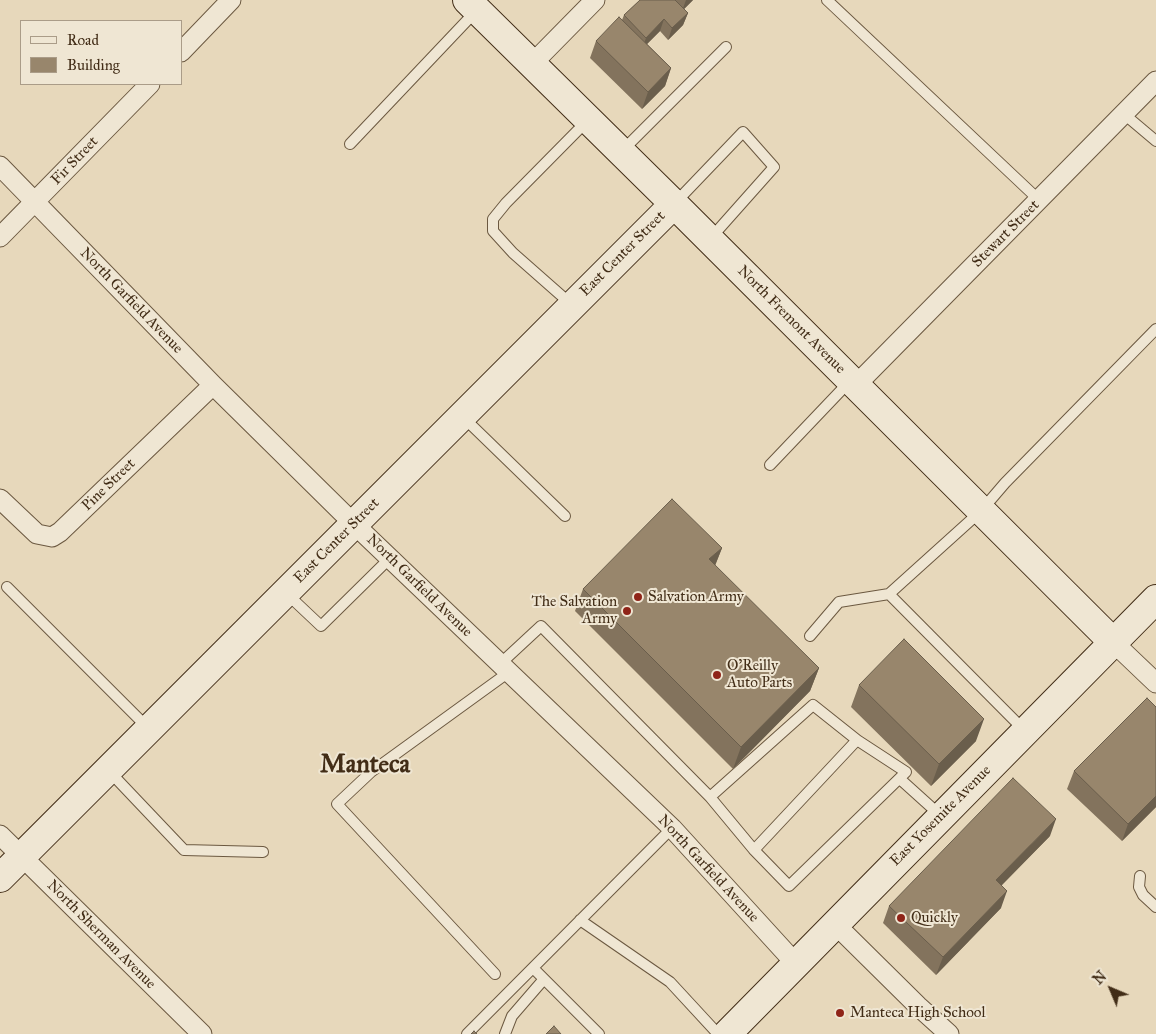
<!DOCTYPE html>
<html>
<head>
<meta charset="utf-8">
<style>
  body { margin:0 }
  #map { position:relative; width:1156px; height:1034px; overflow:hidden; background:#e7d8bb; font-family:"IM FELL Great Primer",serif }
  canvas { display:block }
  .legend { position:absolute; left:20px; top:20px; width:162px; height:65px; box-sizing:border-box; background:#efe6d3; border:1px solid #aa9c88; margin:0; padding:6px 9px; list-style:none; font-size:15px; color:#422d17 }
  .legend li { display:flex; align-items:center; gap:10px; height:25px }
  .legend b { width:25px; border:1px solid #aa9c88 }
  .north { position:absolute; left:1086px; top:964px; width:50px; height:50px; -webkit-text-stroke:4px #efe6d3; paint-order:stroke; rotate:315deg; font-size:14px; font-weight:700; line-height:20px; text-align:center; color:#422d17 }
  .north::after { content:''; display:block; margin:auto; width:18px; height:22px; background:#422d17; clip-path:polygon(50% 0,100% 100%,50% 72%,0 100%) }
</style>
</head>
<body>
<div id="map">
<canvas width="1156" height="1034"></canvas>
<ul class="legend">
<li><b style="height:6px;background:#efe6d3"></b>Road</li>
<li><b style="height:14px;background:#98866c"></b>Building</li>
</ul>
<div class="north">N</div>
</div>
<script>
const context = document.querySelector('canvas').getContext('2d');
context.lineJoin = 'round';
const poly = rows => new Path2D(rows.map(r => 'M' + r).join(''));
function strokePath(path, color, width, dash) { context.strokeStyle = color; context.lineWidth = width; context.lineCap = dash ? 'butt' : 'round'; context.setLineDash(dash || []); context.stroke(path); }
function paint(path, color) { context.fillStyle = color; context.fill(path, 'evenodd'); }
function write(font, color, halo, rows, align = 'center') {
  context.font = font + ' "IM FELL Great Primer",serif'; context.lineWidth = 4; context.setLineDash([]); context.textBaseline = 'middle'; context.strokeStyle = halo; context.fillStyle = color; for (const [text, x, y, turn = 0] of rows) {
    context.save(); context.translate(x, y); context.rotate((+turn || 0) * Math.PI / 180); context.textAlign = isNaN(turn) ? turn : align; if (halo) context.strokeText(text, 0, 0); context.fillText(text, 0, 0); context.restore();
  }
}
const lane = poly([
  [827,0,1039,200],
  [1124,114,1156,141],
  [350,144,477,10],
  [622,151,726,47],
  [675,203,743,132,774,167,710,239],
  [572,305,513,253,493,231,493,219,506,203,587,121],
  [463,417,565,516],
  [770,465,850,381],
  [7,587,148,728],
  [286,593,321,626,390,558],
  [810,636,839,602,889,594],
  [500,664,541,626,710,797,813,705,857,740,754,850],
  [1025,731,889,594,981,511,1005,483,1156,329],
  [109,771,184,850,263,852],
  [900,779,941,816],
  [710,797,754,850,789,886,906,772,857,740],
  [1140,876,1139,887,1143,895,1156,907],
  [580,920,670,982,718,1034],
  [533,968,599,1034],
  [495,974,337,804,371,772,509,672],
  [467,1034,672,828],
  [505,1034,512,1016,544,979]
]);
const street = poly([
  [181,52,231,0],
  [532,64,595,0],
  [0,166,213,385,354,524,672,828,796,964],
  [0,237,150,84],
  [856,385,1156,81],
  [0,499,37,534,52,537,60,532,213,385],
  [1113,642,1156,683],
  [0,835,202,1034],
  [835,924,918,1006,949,1034]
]);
const secondary = poly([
  [467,0,674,204,1113,642],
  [0,878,674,204],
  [727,1034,1156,599]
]);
strokePath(lane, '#6b5840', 12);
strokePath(street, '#6b5840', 21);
strokePath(secondary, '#422d17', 30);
strokePath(lane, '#efe6d3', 10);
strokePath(street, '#efe6d3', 19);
strokePath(secondary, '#efe6d3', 28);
paint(poly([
  [640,0,693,0,684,9,688,13,683,25,668,40,660,31,647,44,671,68,665,86,642,109,590,58,596,41,622,20,624,15],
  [722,548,715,566,819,668,810,691,733,769,575,611,583,589],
  [859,685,976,741,931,786,851,707],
  [1156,707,1156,807,1122,841,1067,789,1074,771],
  [1050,836,1002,885,1001,908,936,975,883,923,889,906]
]), '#83735d');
paint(poly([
  [686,0,693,0,682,11],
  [688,13,683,25,668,40,672,28],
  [664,19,660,31,642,49,646,38],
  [671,68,665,86,642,109,648,92],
  [722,548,713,570,709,559],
  [819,668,810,691,733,769,741,747],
  [984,719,976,741,931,786,939,764],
  [1156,796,1156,807,1122,841,1128,824],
  [1056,819,1050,836,990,897,996,880],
  [1007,891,1001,908,936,975,943,957]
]), '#6a5e4c');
const building = poly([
  [640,0,675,0,688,13,672,28,664,19,646,38,624,15,640,0],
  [619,17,671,68,648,92,596,41,619,17],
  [672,499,722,548,709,559,819,668,741,747,583,589,672,499],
  [904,639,984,719,939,764,859,685,904,639],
  [1147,698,1156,707,1156,796,1128,824,1074,771,1147,698],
  [1013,778,1056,819,996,880,1007,891,943,957,889,906,1013,778],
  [554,1026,561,1034,546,1034,554,1026],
  [474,1031,477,1034,471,1034,474,1031]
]);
paint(building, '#98866c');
strokePath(building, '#6a5e4c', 1);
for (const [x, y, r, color] of [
  [638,597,5,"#8f2418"],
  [627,611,5,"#8f2418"],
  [717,675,5,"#8f2418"],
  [901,918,5,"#8f2418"],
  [840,1013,5,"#8f2418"]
]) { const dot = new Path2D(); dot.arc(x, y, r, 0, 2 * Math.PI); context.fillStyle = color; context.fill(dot); strokePath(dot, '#efe6d3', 2); }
write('15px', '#422d17', '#efe6d3', [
  ["Fir Street",75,161,-46],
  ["Stewart Street",1006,234,-45],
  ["East Center Street",623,254,-45],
  ["North Garfield Avenue",131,301,46],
  ["North Fremont Avenue",791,320,45],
  ["Pine Street",109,485,-44],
  ["East Center Street",337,541,-45],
  ["North Garfield Avenue",419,586,44],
  ["East Yosemite Avenue",941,816,-45],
  ["North Garfield Avenue",708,869,47],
  ["North Sherman Avenue",101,935,45]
]);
write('15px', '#422d17', '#efe6d3', [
  ["Salvation Army",648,597],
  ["The Salvation",617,602,"right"],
  ["Army",617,619,"right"],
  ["O'Reilly",727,666],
  ["Auto Parts",727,683],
  ["Quickly",911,918],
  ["Manteca High School",850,1013]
], 'left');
write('bold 25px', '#422d17', '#efe6d3', [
  ["Manteca",365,766]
]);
</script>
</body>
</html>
